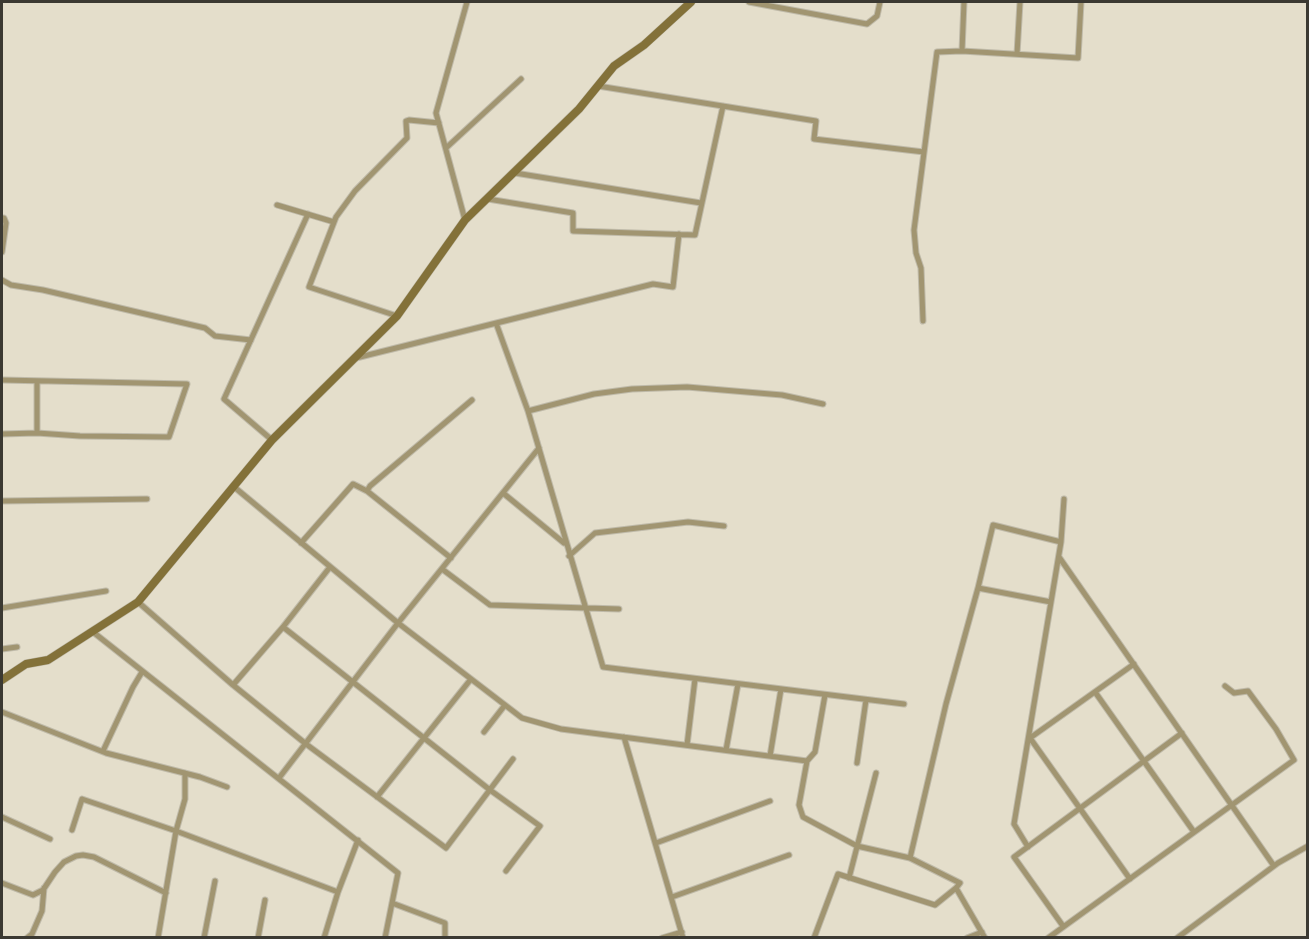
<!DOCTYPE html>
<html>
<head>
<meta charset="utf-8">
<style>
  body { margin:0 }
  #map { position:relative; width:1309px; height:939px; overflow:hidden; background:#e4decb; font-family:Montserrat,sans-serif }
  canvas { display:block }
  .frame { position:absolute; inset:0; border:3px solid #3b3932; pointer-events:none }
</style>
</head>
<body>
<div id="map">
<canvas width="1309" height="939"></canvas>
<div class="frame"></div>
</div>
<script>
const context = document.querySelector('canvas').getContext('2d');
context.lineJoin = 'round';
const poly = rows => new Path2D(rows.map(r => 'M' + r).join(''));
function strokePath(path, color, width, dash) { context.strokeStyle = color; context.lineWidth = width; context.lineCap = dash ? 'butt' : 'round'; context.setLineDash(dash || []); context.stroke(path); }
const street = poly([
  [749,2,867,24,877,16,880,2],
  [962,51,964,2],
  [1017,54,1020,2],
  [598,86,816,121,814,139,924,152],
  [446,148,521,79],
  [515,173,701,203],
  [488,199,573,213,573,231,695,235,723,106],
  [277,205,334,222],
  [2,218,4,218,6,223,2,252],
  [465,220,436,113,467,2],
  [2,280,11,285,43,290,205,328,215,336,251,340],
  [397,316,309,287,336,217,355,191,407,138,406,121,409,120,439,123],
  [923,321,921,268,916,253,914,230,937,52,962,51,1078,58,1081,2],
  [496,323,528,411,603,667,904,704],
  [356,358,653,284,673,287,679,234],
  [2,380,187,384,169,437,80,436,37,433,37,381],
  [528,411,594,394,632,389,687,387,782,395,823,404],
  [2,434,37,433],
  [272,440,224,399,308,214],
  [233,486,398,623,522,718,561,729,807,761,815,752,825,695],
  [367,491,370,486,472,400],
  [503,493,564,543],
  [2,501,147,499],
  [301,543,353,484,367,491,451,558],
  [569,556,595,533,688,522,724,526],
  [1059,557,1274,866],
  [442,569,490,605,619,609],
  [978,588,993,525,1061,542],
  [138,602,233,685,306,744,446,848,513,759],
  [2,608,106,591],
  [283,627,490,790,540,826,506,871],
  [93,632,398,873,385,938],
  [2,649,17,647],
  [233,685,283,627,330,567],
  [1095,692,1194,832],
  [2,712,106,753,200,777,227,787],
  [484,732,505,705],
  [624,737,683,938],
  [687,745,695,679],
  [726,750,738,684],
  [103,751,133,687,142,672],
  [770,756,781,689],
  [807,761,799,805,803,817,857,846,910,858,960,883,956,888,985,938],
  [857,763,866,700],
  [279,778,398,623,539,448],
  [377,797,471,679],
  [2,817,50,839],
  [72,830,82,799,176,831,338,892],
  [656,843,770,801],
  [1028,847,1014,824,1061,542,1064,499],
  [910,858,946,704,978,588,1051,602],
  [849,878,876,773],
  [1130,879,1030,738,1134,664],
  [2,883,33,895,43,890,55,872,64,862,76,856,83,855,94,857,166,893],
  [672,897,789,855],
  [392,903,445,923,445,938],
  [1063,926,1014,857,1182,733],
  [27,938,32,934,42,911,44,888],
  [158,938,176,831,185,799,185,773],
  [204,938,215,881],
  [258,938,265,900],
  [324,938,338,892,358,840],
  [662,938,682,932],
  [814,938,838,874,935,905,956,888],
  [967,938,982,932],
  [1048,938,1294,760,1276,729,1248,691,1234,693,1225,686],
  [1177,938,1278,863,1308,846]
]);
const secondary = poly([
  [2,680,26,664,48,660,138,602,272,440,397,316,465,220,579,109,614,66,644,45,691,2]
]);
strokePath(street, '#bfbaa9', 7);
strokePath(secondary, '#bfbaa9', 9);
strokePath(street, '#a19571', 5);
strokePath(secondary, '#837139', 8);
</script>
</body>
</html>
